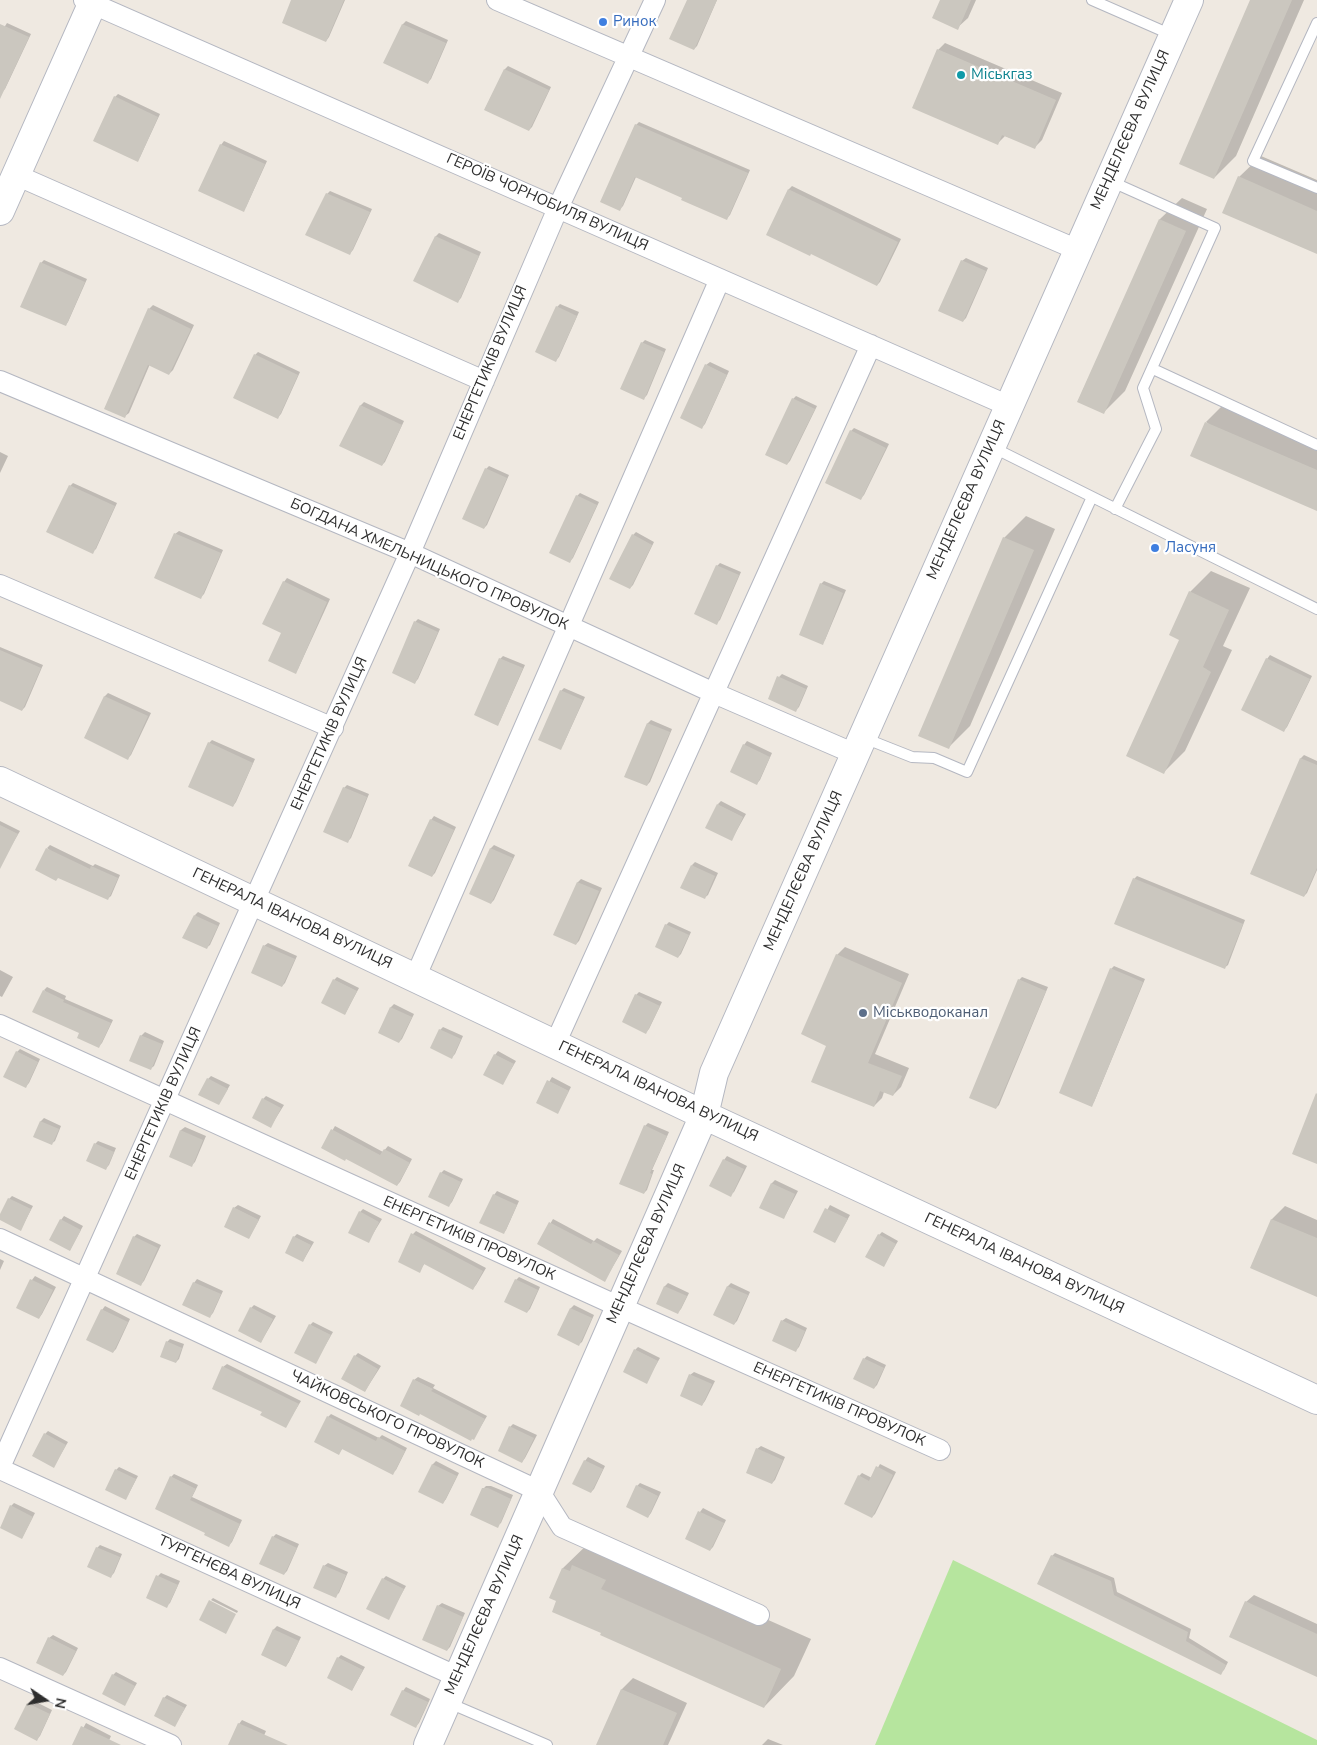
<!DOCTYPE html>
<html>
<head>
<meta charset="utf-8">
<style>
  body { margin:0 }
  #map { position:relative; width:1317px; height:1745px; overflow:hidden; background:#efe9e1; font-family:"Nunito Sans",sans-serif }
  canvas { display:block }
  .north { position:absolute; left:20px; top:1675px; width:50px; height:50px; -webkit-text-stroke:4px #fff; paint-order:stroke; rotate:102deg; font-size:14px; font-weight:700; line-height:20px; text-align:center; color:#2e2e2e }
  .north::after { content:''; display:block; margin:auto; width:18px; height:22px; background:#2e2e2e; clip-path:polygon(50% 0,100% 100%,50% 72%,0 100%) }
</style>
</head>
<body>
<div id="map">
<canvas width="1317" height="1745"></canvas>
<div class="north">N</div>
</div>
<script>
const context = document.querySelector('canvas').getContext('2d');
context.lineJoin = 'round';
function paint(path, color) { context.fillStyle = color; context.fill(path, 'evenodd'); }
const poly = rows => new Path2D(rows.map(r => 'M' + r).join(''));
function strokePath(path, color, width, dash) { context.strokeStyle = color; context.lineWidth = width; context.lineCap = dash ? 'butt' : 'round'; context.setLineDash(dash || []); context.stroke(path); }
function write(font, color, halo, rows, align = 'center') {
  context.font = font + ' "Nunito Sans",sans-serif'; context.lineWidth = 4.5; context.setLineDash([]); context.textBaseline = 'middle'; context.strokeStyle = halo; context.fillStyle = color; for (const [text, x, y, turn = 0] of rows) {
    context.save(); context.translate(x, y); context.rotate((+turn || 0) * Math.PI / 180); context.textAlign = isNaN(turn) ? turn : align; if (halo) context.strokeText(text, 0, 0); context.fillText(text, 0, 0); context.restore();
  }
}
paint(poly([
  [953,1560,1317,1740,1317,1745,875,1745]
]), '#b6e59e');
paint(poly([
  [293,0,345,0,329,37,326,41],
  [688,0,717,0,697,46,694,49],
  [941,0,976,0,968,18,957,28],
  [1252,0,1304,0,1236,156,1214,178],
  [406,21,448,40,431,79,428,82,385,63,403,24],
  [7,23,31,34,5,89,2,92,0,91,0,34],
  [945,43,1062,93,1042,140,1035,147,1005,136,998,143,938,50],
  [508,66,551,87,532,127,529,130,485,109,505,69],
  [118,94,160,114,140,157,137,160,115,97],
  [639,122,750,170,730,215,727,218,684,197,636,177,623,206,619,210,636,125],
  [224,141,267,161,246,207,243,210,221,145],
  [1261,156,1317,180,1317,252,1239,177],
  [792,186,901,239,880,282,877,285,811,253,768,235,789,189],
  [330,191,372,209,353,250,350,253,327,194],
  [1182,198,1207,209,1125,391,1103,413,1078,401,1160,219],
  [439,233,481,252,461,298,458,301,415,280,436,236],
  [966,258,988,268,966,318,963,321,962,261],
  [44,260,87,279,68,322,65,325,41,263],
  [560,304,579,312,559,357,556,360,557,307],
  [153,305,194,325,173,370,169,374,150,364,129,413,125,416,105,408,149,309],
  [645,340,666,349,647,395,644,398,642,343],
  [258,352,300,372,281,414,278,417,255,355],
  [710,362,729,371,705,424,702,427,681,418,706,365],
  [796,396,817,406,790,461,787,464,793,399],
  [1227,401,1317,440,1317,510,1206,422],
  [364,402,404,421,385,462,382,465,341,446,361,405],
  [854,428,889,444,864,495,861,498,851,431],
  [0,452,8,456,0,473],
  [489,466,509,475,487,525,484,528,486,469],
  [73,483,117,503,96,549,92,552,70,486],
  [580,493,599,502,573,558,570,561,577,496],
  [1026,516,1055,529,970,726,948,748,1004,538],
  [179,531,223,550,204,594,201,597,175,534],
  [636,532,654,542,633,585,630,588,633,535],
  [720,563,741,572,720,620,716,623,717,566],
  [1211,571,1250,588,1223,646,1232,650,1185,751,1164,772,1190,592],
  [287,578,330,599,298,669,295,672,283,632,284,582],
  [824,581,846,590,825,640,822,643,821,584],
  [418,619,440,629,418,679,415,682,415,622],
  [0,647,43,665,25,707,22,710,0,699],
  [1270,655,1312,676,1287,727,1284,730,1267,659],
  [503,656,525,665,500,721,497,724,500,659],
  [782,674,808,686,799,707,796,710,779,677],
  [564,688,585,697,563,745,560,748,561,691],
  [108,693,151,713,131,755,128,758,85,737,105,696],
  [651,720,672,729,650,782,647,785,626,776,648,723],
  [212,740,255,759,236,802,233,806,209,743],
  [747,741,772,753,760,780,757,783,744,745],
  [1304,755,1317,761,1317,870,1307,893,1304,896,1251,873,1301,758],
  [347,785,369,794,351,838,348,841,344,788],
  [721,801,746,814,732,839,718,804],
  [434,816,456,827,435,873,432,876,431,820],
  [0,821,20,831,4,858,0,856],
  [50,845,93,866,95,864,120,875,111,896,107,899,47,848],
  [494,845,515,855,494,900,491,903,471,893,491,848],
  [695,862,718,873,708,895,704,898,692,865],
  [1137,876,1245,920,1228,965,1224,968,1134,879],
  [581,879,602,888,579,941,576,944,555,935,578,882],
  [198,912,220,923,210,945,206,948,195,915],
  [669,922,691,932,681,954,678,957,666,925],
  [268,943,297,956,285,983,282,986,264,946],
  [845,947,909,974,875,1054,909,1068,901,1087,893,1095,884,1092,882,1098,874,1106,828,1045,837,955],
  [1114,966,1145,979,1094,1102,1091,1105,1111,969],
  [0,970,13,977,2,997,0,996],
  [337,977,359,988,345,1014,334,980],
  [1022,977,1048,987,999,1105,996,1108,1019,980],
  [47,987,66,996,65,999,113,1020,102,1043,99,1046,81,1032,44,990],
  [639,992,662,1002,649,1029,646,1032,636,995],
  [394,1004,414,1014,402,1039,399,1042,379,1032,391,1007],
  [443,1027,463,1036,455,1054,452,1057,440,1030],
  [145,1032,164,1041,154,1066,150,1069,141,1036],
  [20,1049,40,1059,29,1083,26,1086,17,1052],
  [498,1051,516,1061,503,1083,495,1055],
  [211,1076,230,1085,219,1104,208,1079],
  [552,1077,571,1087,558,1112,537,1102],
  [266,1096,284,1105,271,1126,263,1099],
  [44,1118,61,1126,55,1141,51,1144,35,1137,41,1121],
  [648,1123,669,1132,652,1170,654,1170,647,1190,644,1193,645,1126],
  [335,1126,383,1152,388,1146,412,1159,400,1182,397,1185,347,1157,322,1148],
  [185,1127,206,1136,195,1162,192,1165,170,1156,181,1130],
  [98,1141,116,1148,109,1165,106,1168,95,1144],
  [727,1156,747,1166,734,1192,730,1195,711,1186,724,1160],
  [444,1170,463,1179,452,1202,449,1205,441,1173],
  [775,1180,798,1191,786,1214,783,1217,761,1207,772,1183],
  [497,1191,519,1201,506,1230,503,1233,494,1195],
  [12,1196,33,1206,21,1229,0,1219,9,1199],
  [238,1205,261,1216,249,1238,234,1208],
  [830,1205,850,1215,835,1242,815,1232],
  [1285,1206,1317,1220,1317,1296,1251,1267,1272,1219],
  [363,1209,382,1219,368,1242,360,1212],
  [64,1216,83,1226,70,1250,61,1220],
  [553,1219,594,1241,597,1238,622,1251,605,1280,539,1243],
  [416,1231,486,1268,476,1285,473,1288,425,1263,419,1271,413,1234],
  [882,1232,898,1241,884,1265,879,1235],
  [137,1234,161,1245,144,1281,141,1284,134,1237],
  [297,1234,314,1242,303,1261,294,1237],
  [0,1259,4,1261,0,1270],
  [35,1276,56,1287,42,1314,39,1318,18,1307,32,1280],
  [519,1277,540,1287,530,1309,527,1312,516,1280],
  [197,1279,223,1291,213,1313,210,1316,194,1283],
  [668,1283,689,1293,681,1309,678,1312,658,1303,665,1286],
  [731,1283,750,1292,737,1321,734,1324,714,1315,728,1286],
  [254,1305,276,1316,261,1342,251,1308],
  [574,1305,594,1315,582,1342,578,1345,559,1335,571,1308],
  [105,1306,130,1319,116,1349,113,1352,102,1310],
  [786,1318,807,1328,799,1347,796,1350,782,1321],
  [313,1322,333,1332,315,1363,310,1325],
  [170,1339,184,1344,179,1359,176,1362,167,1342],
  [638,1347,660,1358,646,1382,635,1350],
  [358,1353,381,1366,365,1391,355,1356],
  [867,1356,886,1365,877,1385,874,1388,864,1359],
  [227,1364,301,1401,285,1427,263,1412,223,1367],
  [694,1372,715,1381,705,1401,702,1405,690,1375],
  [418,1377,435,1385,433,1388,487,1416,474,1438,414,1380],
  [331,1414,379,1438,382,1435,407,1448,396,1470,392,1473,343,1448,339,1453,328,1417],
  [513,1424,537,1435,525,1458,522,1462,510,1427],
  [48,1431,68,1442,54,1466,45,1434],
  [761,1446,785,1457,775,1480,772,1483,757,1449],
  [588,1457,605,1466,594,1489,591,1492,585,1461],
  [436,1461,459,1473,446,1499,443,1503,420,1491,433,1464],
  [880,1464,896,1472,875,1514,872,1517,859,1476,862,1473,872,1478],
  [119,1467,138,1476,128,1495,125,1499,116,1470],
  [174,1474,198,1485,192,1497,242,1520,232,1542,229,1545,207,1533,171,1477],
  [640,1483,661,1492,651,1513,648,1517,637,1486],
  [486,1486,491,1486,513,1495,501,1523,497,1526,483,1489],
  [14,1503,35,1513,22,1538,11,1506],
  [703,1508,726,1520,713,1547,710,1550,687,1538,700,1512],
  [276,1534,299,1544,287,1571,284,1574,273,1537],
  [594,1538,631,1559,811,1639,794,1676,764,1707,602,1633,558,1601,551,1598,563,1568],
  [100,1545,122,1554,114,1573,111,1576,97,1548],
  [1055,1553,1114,1578,1117,1592,1191,1629,1189,1638,1228,1662,1224,1670,1220,1673,1052,1556],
  [328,1563,348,1572,339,1593,335,1596,324,1566],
  [161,1573,180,1581,170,1603,166,1606,147,1598,158,1576],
  [386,1576,406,1586,388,1618,383,1579],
  [1254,1595,1317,1624,1317,1676,1230,1636,1246,1602],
  [213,1598,238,1611,237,1613,211,1600],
  [442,1603,465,1613,450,1647,447,1650,438,1606],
  [277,1626,301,1637,289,1662,286,1666,262,1655,274,1629],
  [53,1635,78,1648,66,1672,63,1675,49,1638],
  [341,1655,365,1667,352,1690,338,1658],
  [116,1672,137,1683,125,1704,113,1675],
  [633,1678,687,1703,668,1745,598,1745,622,1689],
  [406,1687,430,1699,419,1723,416,1726,403,1691],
  [167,1695,187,1705,175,1725,164,1698],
  [32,1700,52,1710,40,1736,37,1739,16,1729,28,1703],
  [242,1720,266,1731,260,1745,229,1745,239,1724],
  [86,1723,111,1736,107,1745,74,1745],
  [768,1739,783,1745,762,1745]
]), '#0003');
paint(poly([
  [291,0,344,0,326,42,282,23],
  [687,0,717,0,694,50,669,39],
  [940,0,971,0,958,30,932,18],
  [1250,0,1292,0,1214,179,1179,164],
  [0,24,29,37,0,99],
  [402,24,446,43,428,84,383,63],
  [937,49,1056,100,1035,149,1002,135,998,145,912,108],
  [504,69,549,90,529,131,484,110],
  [114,96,158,117,138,162,93,141],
  [635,124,748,173,727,220,681,200,682,198,635,177,620,211,600,202],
  [220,144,265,164,244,212,198,191],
  [1238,176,1317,211,1317,254,1222,213],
  [788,189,898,242,877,286,811,254,810,256,766,235],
  [326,193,370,212,350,255,305,235],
  [1159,219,1186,231,1104,414,1077,402],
  [435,236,479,256,458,303,413,281],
  [961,260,986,271,963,322,938,311],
  [40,262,85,282,66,326,20,307],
  [556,306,577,316,556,362,535,352],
  [148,308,191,329,169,375,148,365,125,418,104,409],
  [641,342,664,352,644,400,620,389],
  [254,354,298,375,278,419,233,398],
  [705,364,727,375,702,429,680,418],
  [792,398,815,409,787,465,765,455],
  [360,405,402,425,382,466,339,446],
  [1205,422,1317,470,1317,511,1190,456],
  [850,430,886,448,861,500,825,483],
  [485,468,507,478,484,529,462,519],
  [69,485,115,506,93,554,46,532],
  [576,495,597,505,570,563,549,553],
  [174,533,221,553,201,599,154,578],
  [632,534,652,545,630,589,609,579],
  [1003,537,1034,550,949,749,918,736],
  [716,565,739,575,717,625,694,614],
  [283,581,327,602,296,674,268,661,281,633,262,624],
  [820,583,843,593,823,645,799,635],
  [1189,591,1229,610,1203,667,1211,672,1164,774,1126,756,1179,640,1169,635],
  [414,621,438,632,415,684,392,673],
  [0,650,41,668,22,711,0,701],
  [499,658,523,668,498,726,474,715],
  [1266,658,1310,679,1284,732,1241,710],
  [777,676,806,689,796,712,768,699],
  [560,690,583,700,561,750,538,740],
  [104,696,148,716,128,760,84,738],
  [647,723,670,732,647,786,624,777],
  [208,742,253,763,233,807,188,787],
  [743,744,770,757,757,785,730,772],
  [1300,758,1317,765,1317,868,1304,897,1250,874],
  [343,787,367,797,348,843,323,832],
  [717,804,743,817,732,841,705,828],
  [430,819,454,830,432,877,408,866],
  [0,825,18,834,0,869],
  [46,848,90,869,91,866,118,878,108,900,58,878,56,881,35,870],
  [490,848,513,858,491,904,469,894],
  [691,865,715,876,705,899,680,888],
  [1133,878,1243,924,1225,969,1114,924],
  [577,882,599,891,576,945,553,935],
  [194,915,218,926,207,949,182,938],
  [665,924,689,935,678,958,655,947],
  [263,945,295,959,282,987,251,973],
  [836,954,902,983,868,1063,902,1076,893,1096,880,1091,874,1107,811,1082,826,1046,801,1034],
  [1110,968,1143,982,1092,1107,1059,1093],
  [333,979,357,991,345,1015,321,1003],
  [1018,979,1046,991,996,1109,969,1098],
  [43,990,64,1000,63,1002,111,1023,99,1048,77,1038,79,1033,32,1012],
  [635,994,660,1006,646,1034,622,1022],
  [390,1007,412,1017,399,1043,378,1033],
  [439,1029,461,1039,452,1059,430,1048],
  [140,1035,162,1044,151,1070,129,1061],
  [16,1051,38,1062,26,1088,3,1077],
  [494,1054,514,1064,503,1085,483,1075],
  [207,1078,228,1089,219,1105,198,1095],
  [547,1080,569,1091,558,1114,536,1103],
  [1316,1093,1317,1094,1317,1164,1292,1154],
  [262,1098,281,1108,271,1128,252,1118],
  [40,1121,59,1129,52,1145,33,1137],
  [644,1125,667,1136,650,1173,652,1174,644,1194,619,1184],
  [331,1129,380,1155,384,1149,410,1163,397,1186,346,1159,345,1161,321,1148],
  [180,1130,203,1140,192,1167,169,1157],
  [94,1143,114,1152,106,1170,86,1161],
  [723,1159,744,1169,731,1197,709,1186],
  [440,1172,461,1182,449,1207,428,1197],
  [771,1183,795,1194,784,1219,759,1208],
  [493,1194,517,1205,504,1234,479,1223],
  [8,1198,31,1209,21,1231,0,1220,0,1214],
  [233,1207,259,1220,249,1239,224,1227],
  [825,1208,848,1219,835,1243,813,1232],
  [359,1211,379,1222,369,1243,348,1233],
  [60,1219,81,1230,70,1251,49,1240],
  [1271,1219,1317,1238,1317,1297,1250,1268],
  [549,1222,591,1244,593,1241,619,1255,605,1282,537,1244],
  [411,1233,483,1271,473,1290,424,1264,420,1273,398,1262],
  [878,1234,896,1244,884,1267,865,1257],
  [133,1236,158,1248,141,1286,116,1274],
  [293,1236,311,1245,303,1262,285,1253],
  [30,1279,53,1290,39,1319,16,1308],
  [515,1279,538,1290,527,1313,504,1302],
  [193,1282,221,1294,210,1318,182,1305],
  [664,1286,687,1296,678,1314,656,1304],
  [727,1286,748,1295,734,1325,713,1315],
  [250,1307,273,1319,261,1343,238,1331],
  [570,1308,592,1318,579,1346,557,1335],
  [101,1309,128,1322,113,1353,86,1340],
  [781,1320,805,1331,796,1352,772,1341],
  [309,1324,331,1335,316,1364,294,1353],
  [166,1341,182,1348,176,1363,160,1357],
  [634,1349,658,1361,647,1384,623,1372],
  [354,1355,378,1369,365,1392,341,1379],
  [863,1358,884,1368,874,1389,853,1379],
  [222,1366,299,1404,286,1428,260,1415,262,1412,212,1389],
  [689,1374,712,1384,702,1406,680,1396],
  [413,1379,433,1389,431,1391,485,1419,474,1440,472,1439,471,1441,420,1414,419,1416,400,1406],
  [327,1416,376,1441,378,1437,405,1451,393,1475,342,1449,339,1455,314,1442],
  [509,1426,534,1438,522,1463,498,1451],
  [44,1433,66,1445,54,1468,32,1456],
  [756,1448,783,1460,772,1484,746,1473],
  [584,1460,603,1469,591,1493,572,1484],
  [432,1464,457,1476,443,1504,418,1492],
  [876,1466,893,1475,872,1518,844,1504,858,1475,869,1481],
  [115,1469,136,1479,126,1500,105,1490],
  [170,1476,196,1489,190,1500,240,1524,229,1547,204,1535,205,1533,155,1509],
  [636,1485,658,1496,648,1518,626,1507],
  [482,1488,488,1488,511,1499,498,1528,470,1515],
  [10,1505,33,1517,22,1539,0,1528],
  [698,1511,724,1523,710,1551,685,1539],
  [272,1536,297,1548,284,1575,259,1564],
  [96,1547,120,1557,111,1578,87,1567],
  [1051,1555,1111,1581,1114,1595,1188,1632,1186,1641,1226,1665,1221,1675,1037,1584],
  [323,1565,346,1575,336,1598,313,1588],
  [572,1565,606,1580,601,1589,781,1669,764,1708,600,1635,601,1633,552,1612,556,1601,549,1598,562,1568,570,1571],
  [156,1575,178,1585,167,1608,146,1598],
  [382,1578,404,1589,389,1620,366,1609],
  [209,1600,236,1614,226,1634,199,1620],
  [1245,1601,1317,1634,1317,1677,1229,1637],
  [437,1605,463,1617,447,1651,422,1640],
  [273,1629,299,1641,286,1667,261,1655],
  [48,1637,76,1651,63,1676,36,1663],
  [337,1657,363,1670,352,1691,327,1678],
  [112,1674,135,1686,125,1706,102,1694],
  [621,1689,677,1713,663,1745,596,1745],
  [402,1690,428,1702,416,1728,390,1715],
  [163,1697,185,1708,175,1727,154,1716],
  [27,1703,50,1714,37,1741,14,1729],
  [238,1723,288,1745,228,1745],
  [81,1726,121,1745,72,1745]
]), '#cbc7bf');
const lane = poly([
  [1092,0,1172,35],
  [1317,23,1253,161,1317,188],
  [1110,181,1215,228,1143,388,1156,429,1115,509],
  [1153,369,1317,445],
  [992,447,1317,609],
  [864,738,912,757,934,758,967,772,1092,497],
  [449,1703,547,1745]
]);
const street = poly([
  [84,0,1009,406],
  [497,0,1078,250],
  [16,175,484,381],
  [0,381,410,553,714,693,855,754],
  [0,585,333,728],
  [415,978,720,279],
  [0,1025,620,1307,940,1450],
  [555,1044,871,345],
  [0,1239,539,1491,562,1527,759,1615],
  [0,1467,410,553,558,208,655,0],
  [0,1469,458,1677],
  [0,1668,171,1745]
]);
const secondary = poly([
  [0,211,94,0],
  [0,781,704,1115,1317,1400],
  [428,1745,704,1115,714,1073,1189,0]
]);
strokePath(lane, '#b4b7c1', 12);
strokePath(street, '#b4b7c1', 22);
strokePath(secondary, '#b4b7c1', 30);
strokePath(lane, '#fff', 10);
strokePath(street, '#fff', 20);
strokePath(secondary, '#fff', 28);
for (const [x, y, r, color] of [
  [603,22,5,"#3f7fe0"],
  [961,75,5,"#0f9aa8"],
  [1155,548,5,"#3f7fe0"],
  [863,1013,5,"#5c6f8a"]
]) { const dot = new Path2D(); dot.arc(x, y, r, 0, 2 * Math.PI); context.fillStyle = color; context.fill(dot); strokePath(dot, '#fff', 2); }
write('15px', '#366cbe', '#fff', [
  ["Ринок",613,22],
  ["Ласуня",1165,548]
], 'left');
write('15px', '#0d838f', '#fff', [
  ["Міськгаз",971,75]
], 'left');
write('15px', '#2e2e2e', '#fff', [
  ["МЕНДЕЛЄЄВА ВУЛИЦЯ",1131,130,-66],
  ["ГЕРОЇВ ЧОРНОБИЛЯ ВУЛИЦЯ",547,203,24],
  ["ЕНЕРГЕТИКІВ ВУЛИЦЯ",491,363,-67],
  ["МЕНДЕЛЄЄВА ВУЛИЦЯ",967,500,-66],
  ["БОГДАНА ХМЕЛЬНИЦЬКОГО ПРОВУЛОК",429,565,24],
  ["ЕНЕРГЕТИКІВ ВУЛИЦЯ",330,734,-66],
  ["МЕНДЕЛЄЄВА ВУЛИЦЯ",804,871,-66],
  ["ГЕНЕРАЛА ІВАНОВА ВУЛИЦЯ",292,919,25],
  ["ГЕНЕРАЛА ІВАНОВА ВУЛИЦЯ",658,1092,25],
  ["ЕНЕРГЕТИКІВ ВУЛИЦЯ",164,1104,-66],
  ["ЕНЕРГЕТИКІВ ПРОВУЛОК",469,1239,24],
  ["МЕНДЕЛЄЄВА ВУЛИЦЯ",647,1244,-66],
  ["ГЕНЕРАЛА ІВАНОВА ВУЛИЦЯ",1024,1264,25],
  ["ЕНЕРГЕТИКІВ ПРОВУЛОК",839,1405,24],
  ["ЧАЙКОВСЬКОГО ПРОВУЛОК",387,1420,25],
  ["ТУРГЕНЄВА ВУЛИЦЯ",229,1573,25],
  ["МЕНДЕЛЄЄВА ВУЛИЦЯ",485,1615,-66]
]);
write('15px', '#4e5e75', '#fff', [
  ["Міськводоканал",873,1013]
], 'left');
</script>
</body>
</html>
